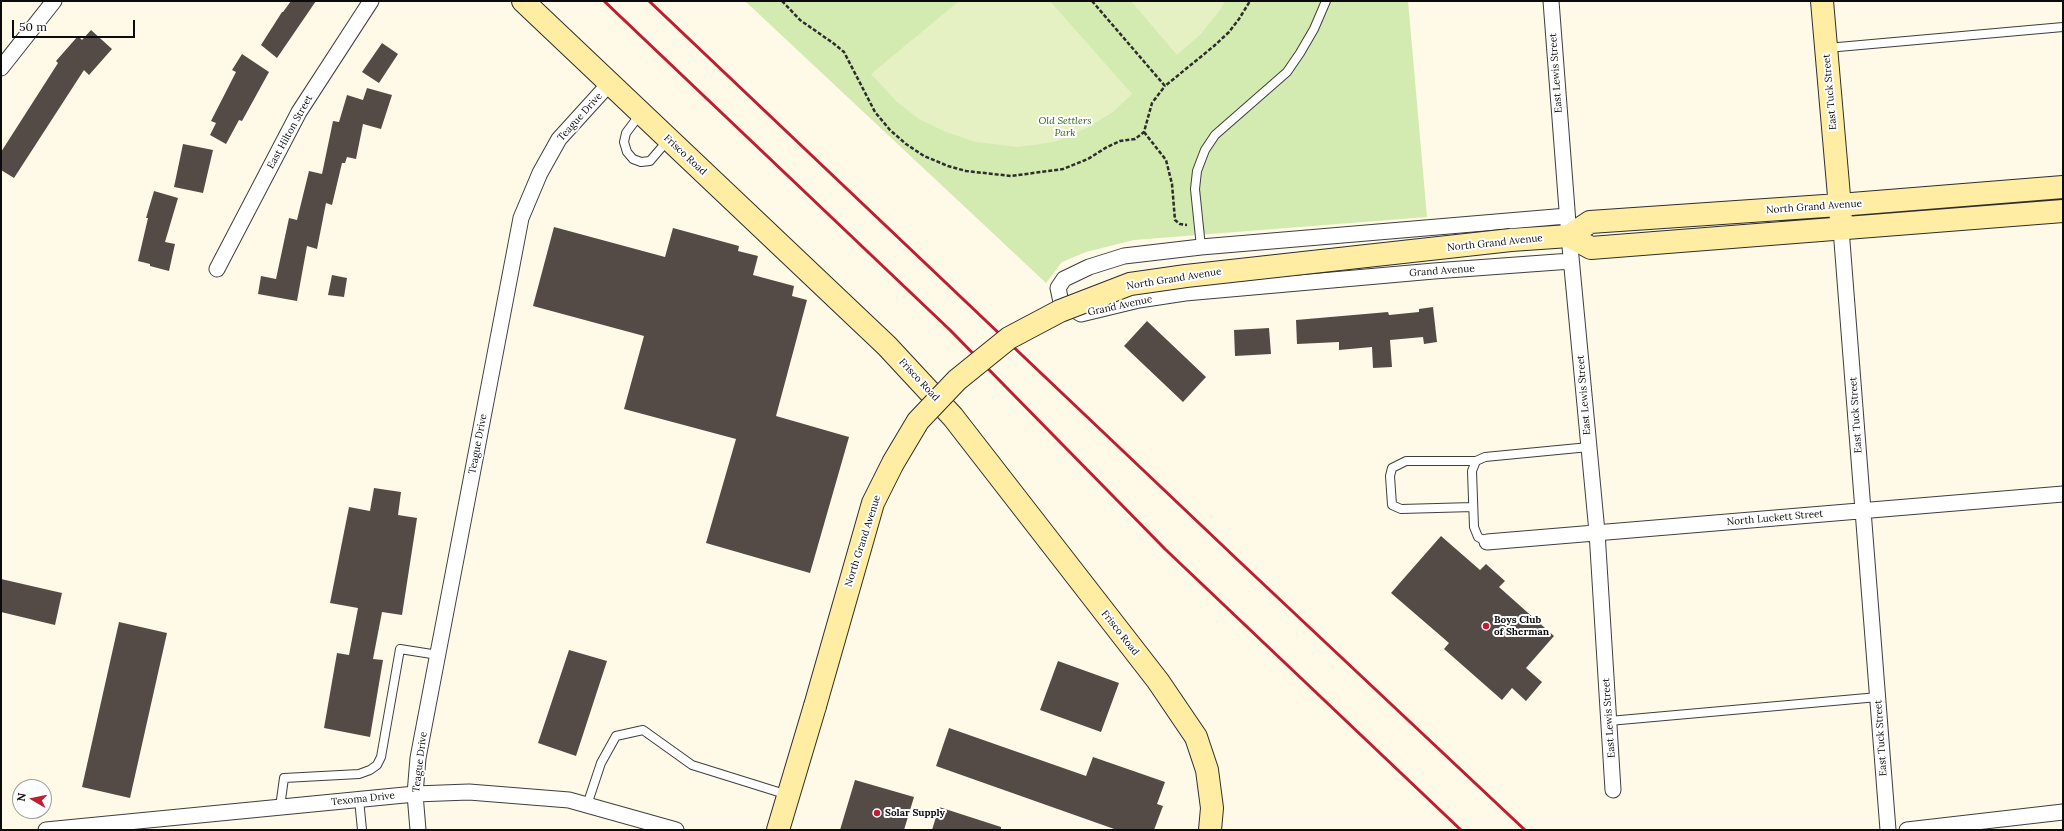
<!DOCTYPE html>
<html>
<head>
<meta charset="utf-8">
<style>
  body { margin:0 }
  #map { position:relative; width:2064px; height:831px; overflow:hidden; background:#fff9e8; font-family:Lora,serif }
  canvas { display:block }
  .frame { position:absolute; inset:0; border:2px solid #0b0b0b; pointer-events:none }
  .north { position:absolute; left:12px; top:779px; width:40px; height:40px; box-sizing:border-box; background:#fff; border:1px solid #9d9d9d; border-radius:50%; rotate:279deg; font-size:11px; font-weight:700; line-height:16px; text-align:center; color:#0b0b0b }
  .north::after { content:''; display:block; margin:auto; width:14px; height:18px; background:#c11d32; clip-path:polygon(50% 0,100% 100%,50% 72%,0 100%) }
  .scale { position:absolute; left:12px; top:20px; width:123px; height:18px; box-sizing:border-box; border:2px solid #0b0b0b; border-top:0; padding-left:5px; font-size:12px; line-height:14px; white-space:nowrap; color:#0b0b0b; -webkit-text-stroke:3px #fff; paint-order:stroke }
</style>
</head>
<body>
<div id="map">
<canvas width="2064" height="831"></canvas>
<div class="frame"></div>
<div class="north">N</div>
<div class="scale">50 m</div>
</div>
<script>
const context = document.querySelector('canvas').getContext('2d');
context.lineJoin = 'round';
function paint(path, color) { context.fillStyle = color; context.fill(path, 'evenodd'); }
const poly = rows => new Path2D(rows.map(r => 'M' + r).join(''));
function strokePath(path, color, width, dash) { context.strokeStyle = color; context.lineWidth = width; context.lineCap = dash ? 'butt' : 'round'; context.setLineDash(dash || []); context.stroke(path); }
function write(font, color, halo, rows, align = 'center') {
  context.font = font + ' Lora,serif'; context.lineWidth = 4; context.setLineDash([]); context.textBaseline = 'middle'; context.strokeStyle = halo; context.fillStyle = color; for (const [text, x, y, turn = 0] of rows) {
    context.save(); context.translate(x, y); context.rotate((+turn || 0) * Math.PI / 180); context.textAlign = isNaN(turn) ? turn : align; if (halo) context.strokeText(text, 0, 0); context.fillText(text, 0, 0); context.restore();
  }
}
paint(poly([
  [745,1,1408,1,1427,217,1134,240,1086,252,1062,262,1046,283]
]), '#d3ebb1');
paint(poly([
  [959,1,1050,1,1132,94,1113,112,1087,128,1054,142,1018,147,976,142,946,132,919,119,897,102,871,74],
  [1131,1,1225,1,1220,10,1200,35,1177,55]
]), '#e5f1c3');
paint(poly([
  [291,1,316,1,277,58,261,45,282,12,283,12],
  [91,30,112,49,89,75,84,70,14,178,1,170,1,152,58,63,56,61,78,36,82,40],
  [382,43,398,54,379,83,362,72],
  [242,54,269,72,242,121,239,120,226,144,210,135,216,123,211,121,236,72,232,70],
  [367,88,392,95,381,129,363,124,356,159,347,157,345,163,342,163,332,205,326,203,317,249,307,246,297,301,258,294,261,276,276,279,289,218,297,220,309,171,322,174,333,121,339,122,347,95,363,100],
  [183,144,213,150,203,193,174,187],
  [154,191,178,198,165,242,175,244,169,271,150,266,150,264,138,261,148,218,146,218],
  [554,227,665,257,673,228,739,246,738,251,758,256,753,275,794,286,792,296,807,300,776,416,849,437,810,573,706,543,736,439,624,409,644,336,533,306],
  [332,275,347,278,344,297,328,295],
  [1433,307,1437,342,1424,344,1423,337,1390,340,1392,367,1373,368,1372,347,1339,350,1339,342,1297,344,1296,320,1388,312,1389,315,1419,312,1419,309],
  [1147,321,1206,377,1183,402,1124,346],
  [1269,328,1271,354,1235,356,1234,330],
  [374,488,401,492,398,515,417,518,402,615,382,612,373,659,383,660,370,737,324,728,337,653,349,655,358,608,330,603,349,507,370,511],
  [1441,536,1480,570,1486,564,1505,581,1499,587,1554,636,1526,668,1542,682,1526,701,1512,688,1502,700,1444,649,1449,643,1391,593],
  [1,579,62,593,55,625,1,612],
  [119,622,167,633,130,798,82,787],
  [569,650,607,661,576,756,538,743],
  [1058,661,1119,683,1101,732,1040,710],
  [949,728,1086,776,1093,757,1165,782,1157,804,1163,806,1154,830,1117,830,936,766],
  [855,780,914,797,904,830,840,830],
  [939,807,1001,827,1001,830,932,830]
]), '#544b47');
const lane = poly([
  [1827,48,2063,27],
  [641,113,626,133,624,142,627,152,633,159,641,162,650,161,668,140],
  [1201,247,1195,189,1197,171,1205,150,1215,135,1287,72,1300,53,1314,29,1326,1],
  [1473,507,1401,509,1392,505,1390,476,1392,468,1406,461,1476,461],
  [1487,542,1478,537,1474,527,1472,471,1476,461,1485,457,1589,447],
  [1609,721,1878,697],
  [359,799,362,830],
  [587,805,601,763,616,736,643,730,692,765,788,795],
  [280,807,284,778,359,774,370,770,377,765,381,757,400,649,438,655]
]);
const street = poly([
  [1551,1,1569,236,1597,532,1613,790],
  [1,68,54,1],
  [1567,216,1201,247,1124,256,1089,267,1064,279,1058,288,1061,302,1081,314,1139,300,1185,293,1434,271,1571,261],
  [1841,229,1888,830],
  [217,269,299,112,371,1],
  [1487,542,2063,494],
  [46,830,415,794,469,792,569,800,676,830],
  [418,830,415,794,418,758,521,218,540,173,559,139,609,84],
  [1907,830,2063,812]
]);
const secondary = poly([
  [523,1,887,346,953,417,1158,681,1196,737,1207,770,1212,808,1210,830],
  [1822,1,1841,219],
  [1569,236,1591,248,2063,211],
  [1511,240,1569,236,1590,222,1839,205,2063,187],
  [778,830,815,706]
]);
strokePath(lane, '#3e3e3e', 10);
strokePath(street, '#3e3e3e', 17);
strokePath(secondary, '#2d2d2d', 24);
strokePath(poly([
  [782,1,800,20,833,43,844,52,875,112,890,130,906,144,924,156,948,166,966,171,1011,176,1063,169,1088,159,1107,147,1120,141,1135,139,1144,132,1152,103,1165,86],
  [1092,1,1165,86,1214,46,1229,32,1239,19,1250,1],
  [1144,132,1166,160,1172,184,1175,220,1180,224,1187,225]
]), '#2d2d2d', 2.5, [4, 2]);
strokePath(lane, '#fff', 8);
strokePath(street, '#fff', 15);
strokePath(secondary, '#ffeda3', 22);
strokePath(poly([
  [604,1,950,330,1165,549,1461,830],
  [649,1,1241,563,1525,830]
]), '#c11d32', 3);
const secondaryBridge = poly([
  [815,706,873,503,893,463,918,421,957,380,1009,338,1060,311,1130,284,1186,276,1511,240]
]);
strokePath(secondaryBridge, '#2d2d2d', 24, []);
strokePath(secondaryBridge, '#ffeda3', 22);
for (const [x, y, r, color] of [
  [1486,626,4,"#c11d32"],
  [877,813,4,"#c11d32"]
]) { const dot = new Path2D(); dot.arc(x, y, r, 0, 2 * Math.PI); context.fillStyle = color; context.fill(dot); strokePath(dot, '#fff', 1.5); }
write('10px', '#0b0b0b', '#fff', [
  ["East Lewis Street",1556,73,-94],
  ["East Tuck Street",1830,92,-95],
  ["Teague Drive",580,117,-48],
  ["East Hilton Street",290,132,-61],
  ["Frisco Road",685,155,43],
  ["North Grand Avenue",1814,207,-4],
  ["North Grand Avenue",1495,243,-6],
  ["Grand Avenue",1442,271,-4],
  ["North Grand Avenue",1174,279,-9],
  ["Grand Avenue",1120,306,-12],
  ["Frisco Road",919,380,47],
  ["East Lewis Street",1584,395,-95],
  ["East Tuck Street",1856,415,-94],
  ["Teague Drive",478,444,-79],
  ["North Luckett Street",1775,518,-5],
  ["North Grand Avenue",863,541,-72],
  ["Frisco Road",1120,633,52],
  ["East Lewis Street",1609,718,-94],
  ["East Tuck Street",1881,738,-94],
  ["Teague Drive",420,762,-83],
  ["Texoma Drive",363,799,-6]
]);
write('italic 10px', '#2f6519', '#fff', [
  ["Old Settlers",1065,121],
  ["Park",1065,133]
]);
write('bold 10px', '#0b0b0b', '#fff', [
  ["Boys Club",1494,620],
  ["of Sherman",1494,632],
  ["Solar Supply",885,813]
], 'left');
</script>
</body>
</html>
